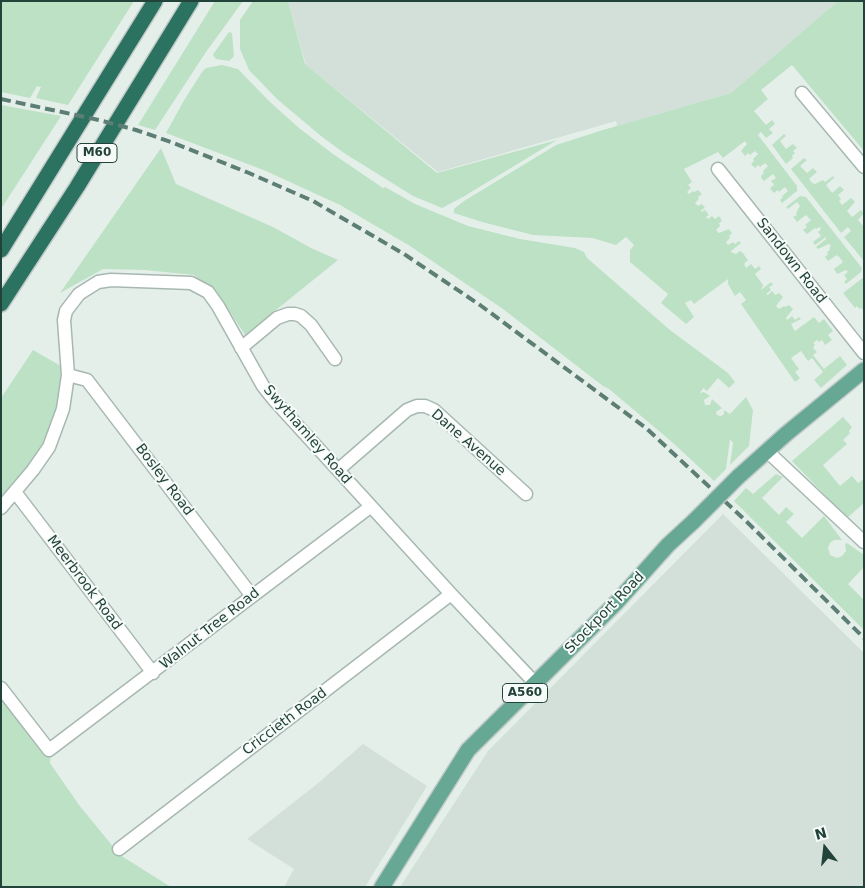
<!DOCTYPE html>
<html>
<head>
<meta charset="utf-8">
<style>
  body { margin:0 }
  #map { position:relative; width:865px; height:888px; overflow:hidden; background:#e5efea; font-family:"DejaVu Sans",sans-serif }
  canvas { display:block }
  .frame { position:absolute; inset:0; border:2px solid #224339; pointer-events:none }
  .north { position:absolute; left:800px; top:823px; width:50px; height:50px; -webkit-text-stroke:4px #f6fbf9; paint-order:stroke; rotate:344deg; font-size:14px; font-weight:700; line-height:20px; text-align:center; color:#224339 }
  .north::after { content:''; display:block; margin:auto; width:18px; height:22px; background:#224339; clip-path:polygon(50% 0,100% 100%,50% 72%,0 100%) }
</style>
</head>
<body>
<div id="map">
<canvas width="865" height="888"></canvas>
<div class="frame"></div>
<div class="north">N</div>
</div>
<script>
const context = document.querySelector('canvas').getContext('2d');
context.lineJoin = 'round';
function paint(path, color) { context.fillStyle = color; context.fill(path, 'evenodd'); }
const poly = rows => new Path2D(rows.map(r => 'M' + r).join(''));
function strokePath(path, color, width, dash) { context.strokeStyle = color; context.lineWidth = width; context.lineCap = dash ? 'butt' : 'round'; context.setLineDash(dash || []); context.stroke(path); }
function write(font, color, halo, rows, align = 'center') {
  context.font = font + ' "DejaVu Sans",sans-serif'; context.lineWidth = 4; context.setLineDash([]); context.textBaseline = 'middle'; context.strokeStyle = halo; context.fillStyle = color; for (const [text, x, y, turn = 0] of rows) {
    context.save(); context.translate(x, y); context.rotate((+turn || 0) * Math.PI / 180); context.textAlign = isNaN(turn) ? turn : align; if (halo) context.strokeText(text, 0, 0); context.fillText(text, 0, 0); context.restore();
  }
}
paint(poly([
  [288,1,838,1,731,93,617,126,616,121,609,123,438,172,306,65],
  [723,514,864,653,864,887,400,887,488,751],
  [363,744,427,786,365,887,284,887,294,869,247,839,317,784]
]), '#d3dfd9');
paint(poly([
  [1,1,134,1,68,105,36,98,41,87,37,86,30,98,1,92],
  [215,1,243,1,206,52,155,130,138,125],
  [253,1,288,1,305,64,437,173,557,140,463,197,442,208,413,196,344,153,321,136,277,99,249,70,240,49,240,20],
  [838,1,864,1,864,151,792,65,761,90,768,99,754,111,766,125,772,120,775,124,769,129,773,133,766,138,761,132,758,135,797,186,797,191,782,203,780,200,783,197,782,196,788,191,785,187,779,192,778,190,774,193,772,191,770,188,774,185,771,181,776,178,773,174,764,181,762,179,761,176,764,173,763,171,768,166,765,163,760,167,758,165,755,168,751,164,754,161,753,159,758,154,755,151,750,155,748,153,745,156,741,151,747,144,745,141,723,158,718,152,684,169,692,182,688,185,691,188,687,192,689,194,693,191,694,192,698,190,702,194,698,197,699,199,695,203,698,206,702,204,705,208,701,210,701,212,705,210,709,215,706,217,708,219,712,216,715,219,719,216,721,219,722,221,719,223,720,226,716,230,719,233,729,229,732,233,729,236,730,238,726,242,728,245,733,242,735,244,739,241,741,243,731,251,731,252,736,254,740,251,742,252,748,260,744,264,746,268,751,264,755,269,759,266,761,269,755,274,763,285,761,290,771,282,773,285,769,287,771,290,766,294,768,295,772,291,775,295,779,293,783,297,776,306,779,309,784,306,785,307,789,305,793,309,786,318,787,320,792,316,795,320,799,317,801,319,791,324,795,331,814,317,819,323,824,319,833,331,828,335,832,340,825,345,822,340,819,342,817,340,813,343,815,345,813,348,817,352,813,355,824,369,840,356,847,365,821,388,814,380,823,372,812,358,808,361,801,351,791,358,799,369,795,372,800,378,795,382,741,304,746,300,740,292,735,296,728,284,728,279,694,304,691,300,685,303,694,317,686,324,661,303,668,294,630,262,630,250,634,245,626,237,616,245,592,238,533,235,482,222,454,213,454,209,464,201,556,145,603,130,731,93],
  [229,32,232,33,234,56,229,61,216,59,213,55,214,53],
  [222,65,238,69,270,102,299,128,333,154,383,188,385,187,415,204,468,226,520,239,575,248,584,252,587,258,670,330,728,373,735,382,729,388,718,378,707,391,703,388,700,393,704,392,710,396,704,400,705,405,710,405,712,399,722,408,716,412,717,415,721,416,724,414,724,410,730,414,746,397,753,410,749,446,730,465,733,443,730,439,726,469,714,481,672,442,609,389,603,386,503,309,410,246,340,205,266,171,166,133,183,102,202,72,206,68],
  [1,105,61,116,1,209],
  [784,134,786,136,780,141,786,149,793,144,797,148,793,151,795,153,792,156,793,158,786,164,772,145],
  [161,148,176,184,275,228,311,248,338,260,245,335,217,292,194,275,145,270,103,269,60,293],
  [804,158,807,160,800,166,807,173,813,168,817,172,809,179,812,183,815,184,823,180,825,182,833,176,834,178,826,185,832,193,840,186,844,190,838,195,841,199,839,201,842,205,851,198,855,202,847,211,852,217,861,210,864,213,858,220,864,227,864,261,844,237,851,231,848,227,841,233,791,169],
  [800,196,806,197,862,268,861,272,846,284,844,282,847,279,844,275,848,272,846,270,837,274,834,269,843,262,840,258,837,255,828,261,825,257,828,254,827,252,830,250,829,248,831,246,829,244,818,249,816,247,826,239,826,237,815,245,813,242,821,236,818,232,821,229,820,227,816,229,815,228,807,234,803,230,807,227,805,225,811,220,806,215,797,222,793,217,797,215,796,213,800,206,797,202,788,209,786,207],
  [864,277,864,311,861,308,859,309,857,306,855,308,843,293],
  [33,350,61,366,60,397,50,432,43,447,1,501,1,398],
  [843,417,852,427,849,431,850,433,843,440,847,444,823,465,840,486,852,476,858,483,864,479,864,503,847,518,792,461],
  [776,474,783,477,762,498,779,515,786,507,794,514,786,522,802,538,824,516,842,540,834,540,830,543,828,548,830,555,837,558,842,556,846,551,845,544,847,543,864,555,864,567,848,584,864,600,864,630,734,501,746,488,753,494],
  [1,693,51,753,50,763,79,805,120,855,171,887,1,887]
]), '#bde1c5');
const street = poly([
  [802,93,864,167],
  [718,169,864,353],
  [241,348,277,318,288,314,295,314,301,316,311,325,335,359],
  [68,375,87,380,252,596],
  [767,451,864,542],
  [338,470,407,410,417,406,425,406,434,410,526,494],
  [15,492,153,673],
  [1,508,33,470,49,447,63,409,68,375,64,320,66,311,79,294,98,282,111,280,191,283,208,292,218,306,263,386,275,401,451,594,535,683],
  [1,688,49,750,370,507],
  [119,849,451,594]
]);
const primary = poly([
  [738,477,786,434,864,370],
  [382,887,468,750,616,603,668,545,694,521]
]);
const highway = poly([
  [1,250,155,1],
  [1,304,77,187,191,1]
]);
strokePath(street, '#a7b8b1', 15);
strokePath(primary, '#c1cac8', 18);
strokePath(highway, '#c1cac8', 18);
strokePath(street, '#fff', 12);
strokePath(primary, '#67a894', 15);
strokePath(highway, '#2c7260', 15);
strokePath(poly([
  [1,99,99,120,136,130,171,142,249,173,313,201,404,254,480,305,646,428,746,521,864,638]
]), '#5d7e74', 4, [10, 5]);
const primaryBridge = poly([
  [694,521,738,477]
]);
strokePath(primaryBridge, '#c1cac8', 18, []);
strokePath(primaryBridge, '#67a894', 15);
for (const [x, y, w] of [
  [97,153,40],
  [525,693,45]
]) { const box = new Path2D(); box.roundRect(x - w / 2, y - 9.5, w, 19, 4); context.fillStyle = '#f6fbf9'; context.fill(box); strokePath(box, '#224339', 1); }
write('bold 12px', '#224339', null, [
  ["M60",97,153],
  ["A560",525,693]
]);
write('14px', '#224339', '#f6fbf9', [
  ["Sandown Road",791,261,52],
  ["Swythamley Road",307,435,49],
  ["Dane Avenue",468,443,41],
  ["Bosley Road",164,480,53],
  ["Meerbrook Road",84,583,53],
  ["Stockport Road",605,613,-46],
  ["Walnut Tree Road",210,629,-38],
  ["Criccieth Road",285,722,-37]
]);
</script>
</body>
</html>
